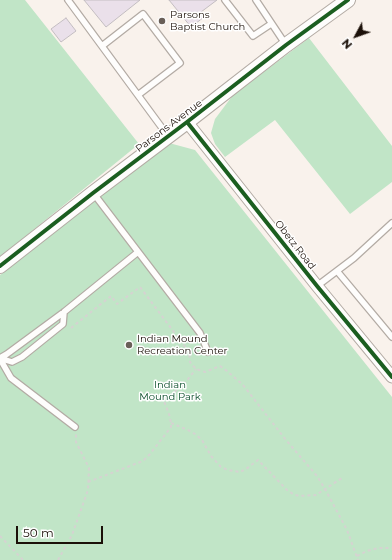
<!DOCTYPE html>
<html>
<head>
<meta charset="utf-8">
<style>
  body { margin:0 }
  #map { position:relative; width:392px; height:560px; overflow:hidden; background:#f9f2ec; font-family:Montserrat,sans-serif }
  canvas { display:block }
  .north { position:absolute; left:336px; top:16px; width:40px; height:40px; -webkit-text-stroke:3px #fff; paint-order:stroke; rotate:229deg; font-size:11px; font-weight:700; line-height:16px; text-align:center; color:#1b1008 }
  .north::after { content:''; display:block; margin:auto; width:14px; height:18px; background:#1b1008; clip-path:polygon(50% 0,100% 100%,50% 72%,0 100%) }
  .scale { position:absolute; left:16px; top:526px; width:87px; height:18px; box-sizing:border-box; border:2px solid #1b1008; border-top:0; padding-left:5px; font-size:12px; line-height:14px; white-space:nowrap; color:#1b1008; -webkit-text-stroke:3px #fff; paint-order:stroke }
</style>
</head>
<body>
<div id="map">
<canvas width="392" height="560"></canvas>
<div class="north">N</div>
<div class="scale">50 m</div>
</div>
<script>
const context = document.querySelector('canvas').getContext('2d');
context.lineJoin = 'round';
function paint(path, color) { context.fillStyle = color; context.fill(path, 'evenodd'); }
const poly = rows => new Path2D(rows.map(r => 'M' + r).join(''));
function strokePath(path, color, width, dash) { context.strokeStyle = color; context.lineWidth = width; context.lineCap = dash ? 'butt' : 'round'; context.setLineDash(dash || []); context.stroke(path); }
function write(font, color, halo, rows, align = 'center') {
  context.font = font + ' Montserrat,sans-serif'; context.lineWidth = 3; context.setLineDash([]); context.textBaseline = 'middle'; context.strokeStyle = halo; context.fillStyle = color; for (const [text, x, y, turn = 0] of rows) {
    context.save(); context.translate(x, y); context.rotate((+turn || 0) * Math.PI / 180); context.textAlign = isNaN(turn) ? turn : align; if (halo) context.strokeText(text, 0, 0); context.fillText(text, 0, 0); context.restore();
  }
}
paint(poly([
  [0,0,25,0,139,144,0,257],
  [309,38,392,146,392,182,350,214,275,120,225,157,215,144,211,133,215,119,233,95],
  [169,143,195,150,392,397,392,560,0,560,0,275]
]), '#c1e5c7');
const building = poly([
  [84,0,140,0,106,27,84,0],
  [169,0,217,0,201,12,204,17,191,27,169,0],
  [66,18,76,31,61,42,51,29,66,18]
]);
paint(building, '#eae0ea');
strokePath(building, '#c3bdc1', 1);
const service = poly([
  [68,0,168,136],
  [225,0,253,36,271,24],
  [256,0,286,45],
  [102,46,143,14,180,63,138,95],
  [94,194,200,333,208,352],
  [337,271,392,337],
  [317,286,354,258,392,223],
  [0,358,7,354,64,312,138,252],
  [0,358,12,362,22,357,63,324,64,312],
  [0,359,11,378,75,427]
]);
const minor = poly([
  [187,122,317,286,392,377]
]);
const tertiary = poly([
  [0,266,93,193,187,122,286,45,348,0]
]);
strokePath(service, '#b3aba4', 8);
strokePath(minor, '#b3aba4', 13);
strokePath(tertiary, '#b3aba4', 16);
strokePath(poly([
  [71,328,111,296,117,304,140,287,189,352,190,362,196,369,205,372,220,366,227,371,243,385,286,440,317,476,325,489,347,530,358,560],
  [171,423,188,430,195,434,202,440,211,456,221,467,228,470,240,472,246,469,258,460,287,490,293,494,299,496,316,495,342,478],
  [88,482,143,461,150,454,171,427,171,423,169,414,164,401,185,383,196,369],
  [0,536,23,560],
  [357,556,367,551,378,548,392,548],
  [58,560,72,535,88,490,89,468,76,442,76,434]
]), '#d5d3d1', 2, [3, 3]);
strokePath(service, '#fefdfc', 5.5);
strokePath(minor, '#fefdfc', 11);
strokePath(tertiary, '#fefdfc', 14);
strokePath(poly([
  [187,122,317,286,392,377],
  [0,266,93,193,187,122,286,45,348,0]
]), '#1b5e20', 4);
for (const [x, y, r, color] of [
  [162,21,4,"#695f58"],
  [129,345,4,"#695f58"]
]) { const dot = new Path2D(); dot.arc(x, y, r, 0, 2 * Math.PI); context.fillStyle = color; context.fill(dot); strokePath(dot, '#fff', 1.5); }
write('10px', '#1b1008', '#fff', [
  ["Parsons",170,15],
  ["Baptist Church",170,27],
  ["Indian Mound",137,339],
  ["Recreation Center",137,351]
], 'left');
write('10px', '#1b1008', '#fff', [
  ["Parsons Avenue",169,126,-37],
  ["Obetz Road",295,245,52]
]);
write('10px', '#084c28', '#fff', [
  ["Indian",170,385],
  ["Mound Park",170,397]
]);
</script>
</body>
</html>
